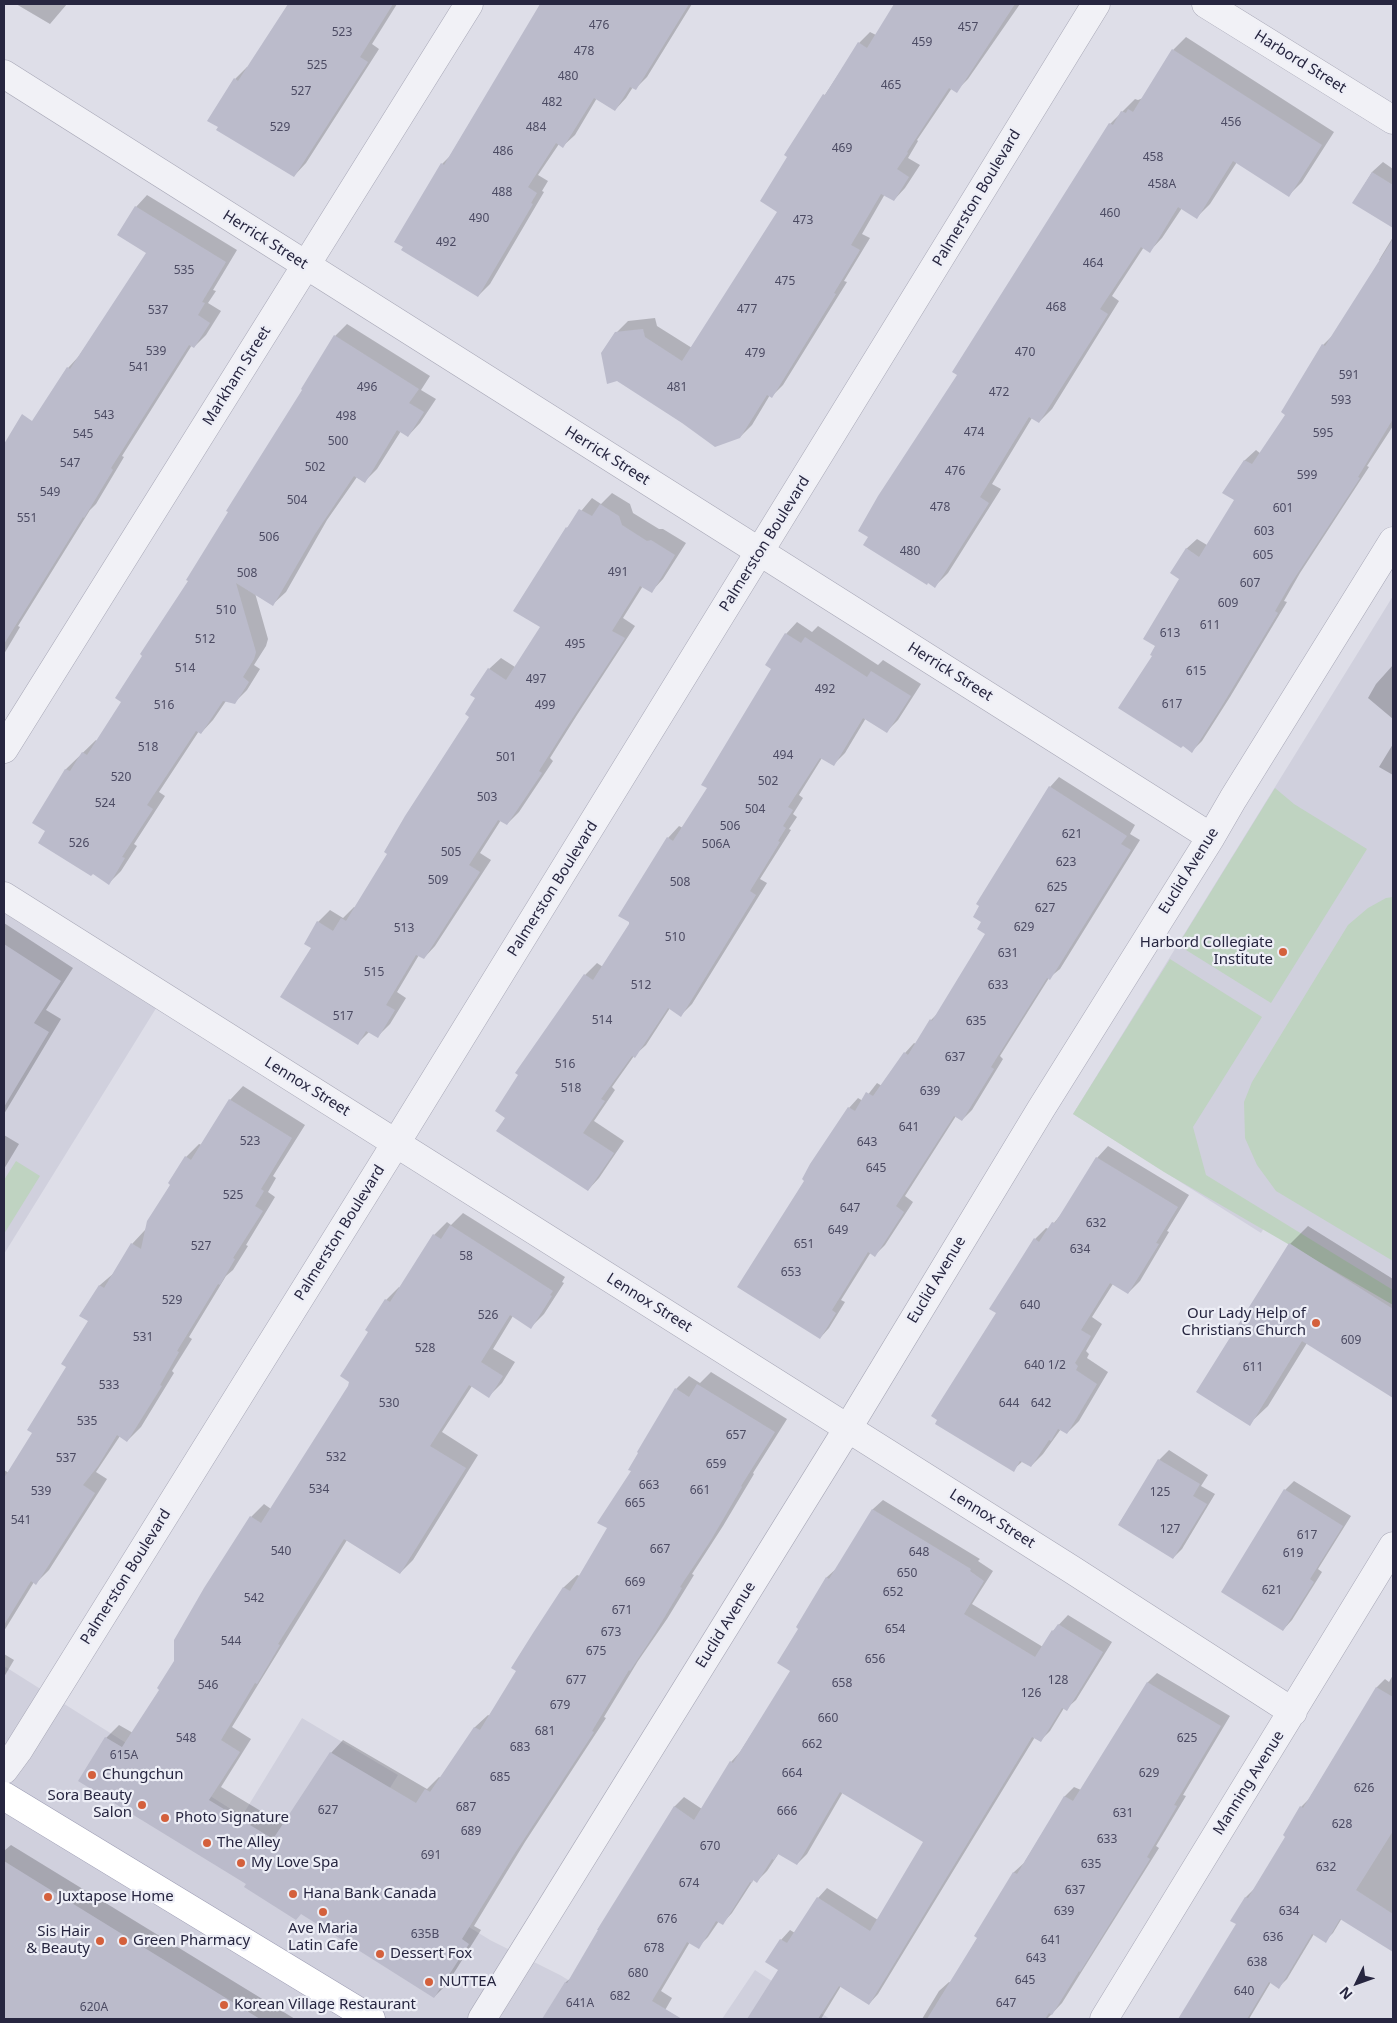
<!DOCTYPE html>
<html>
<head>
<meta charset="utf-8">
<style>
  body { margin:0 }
  #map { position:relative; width:1397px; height:2023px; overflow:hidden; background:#dedee8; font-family:"Noto Sans",sans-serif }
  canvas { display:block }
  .frame { position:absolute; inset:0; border:5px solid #272640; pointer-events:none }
  .north { position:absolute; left:1332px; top:1958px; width:50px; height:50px; -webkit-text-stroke:4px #edeef6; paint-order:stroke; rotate:228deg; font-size:14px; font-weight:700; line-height:20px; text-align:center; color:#272640 }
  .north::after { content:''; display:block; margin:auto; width:18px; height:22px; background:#272640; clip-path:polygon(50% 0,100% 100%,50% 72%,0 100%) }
</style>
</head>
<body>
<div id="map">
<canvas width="1397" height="2023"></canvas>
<div class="frame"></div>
<div class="north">N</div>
</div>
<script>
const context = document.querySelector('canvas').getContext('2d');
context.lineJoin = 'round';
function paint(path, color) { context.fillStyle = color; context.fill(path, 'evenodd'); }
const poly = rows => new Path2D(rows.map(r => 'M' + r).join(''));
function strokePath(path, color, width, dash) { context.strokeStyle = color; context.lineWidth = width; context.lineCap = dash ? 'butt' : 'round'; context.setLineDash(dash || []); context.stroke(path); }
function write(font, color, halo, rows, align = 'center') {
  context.font = font + ' "Noto Sans",sans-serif'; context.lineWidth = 4.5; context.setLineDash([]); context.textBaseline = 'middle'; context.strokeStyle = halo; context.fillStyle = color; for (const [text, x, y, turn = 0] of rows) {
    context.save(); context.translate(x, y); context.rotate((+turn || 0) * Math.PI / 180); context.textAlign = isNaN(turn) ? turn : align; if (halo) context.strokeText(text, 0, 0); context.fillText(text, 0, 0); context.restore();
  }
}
paint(poly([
  [1393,596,1393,1302,1267,1223,1261,1233,1073,1114],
  [4,896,163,997,4,1254],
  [4,1666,242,1816,302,1718,398,1775,350,1853,490,1940,560,1975,632,2019,4,2019],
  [755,1970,830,2019,722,2019]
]), '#d0d0dd');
paint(poly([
  [1275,788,1294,804,1367,849,1271,1003,1178,945],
  [1393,897,1393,1261,1276,1191,1257,1165,1245,1138,1244,1102,1252,1082,1348,925,1368,908,1386,898],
  [1170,959,1262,1017,1193,1127,1206,1175,1393,1290,1393,1305,1164,1172,1073,1114],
  [16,1161,40,1176,4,1234,4,1180]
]), '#bfd3c1');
paint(poly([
  [16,4,67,4,50,24],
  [294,4,299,6,301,4,397,4,372,44,379,49,306,163,294,176,235,79,247,67,248,68,282,15],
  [541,4,692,4,647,77,636,88,633,87,626,98,615,110,597,98,575,135,563,146,559,144,538,175,548,181,542,191,544,192,490,284,478,296,442,164,450,156],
  [896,4,1020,4,968,79,956,91,952,88,917,140,918,141,908,158,920,165,905,188,894,200,885,194,862,234,870,238,844,281,847,282,783,385,772,396,770,395,752,425,740,437,616,333,628,321,655,318,657,326,692,348,779,211,789,156,786,154,859,43,870,32,876,35],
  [1186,37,1334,132,1302,182,1289,195,1237,162,1210,204,1197,217,1182,208,1162,238,1150,251,1144,247,1112,296,1119,301,1052,409,1039,422,1032,418,992,484,1001,489,948,573,935,586,959,374,1110,124,1135,99,1138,100,1143,98,1173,50],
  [1383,162,1393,169,1393,227,1354,202,1372,172],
  [147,195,237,250,213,290,216,291,208,303,221,311,206,335,194,347,192,345,122,456,124,457,96,504,90,510,18,626,20,627,4,654,4,465,68,368,79,356,148,253,136,207],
  [1393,237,1393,426,1367,466,1369,467,1300,573,1284,601,1287,602,1230,697,1202,741,1192,751,1154,656,1181,578,1186,549,1197,539,1207,545,1236,500,1224,493,1245,460,1256,450,1261,454,1287,414,1323,345,1333,335,1381,261,1379,260],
  [347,324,430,376,421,390,436,399,420,423,408,436,401,431,377,469,364,482,357,477,327,520,286,592,273,604,255,593,268,639,266,646,254,665,260,669,247,690,234,703,226,701,213,720,201,733,199,731,159,792,165,796,134,844,137,846,121,871,109,883,47,831,34,823,66,769,96,740,98,742,123,702,189,580,335,336],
  [612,493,630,504,633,513,659,529,663,529,686,543,663,579,652,591,643,586,623,618,635,626,577,715,550,758,553,761,519,812,507,824,501,820,480,853,491,860,435,946,424,958,419,955,397,992,406,998,390,1024,378,1036,370,1031,357,1044,313,948,318,922,330,910,343,918,354,907,356,908,471,716,489,669,501,658,515,667,542,627,567,528,592,498,601,504],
  [797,622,812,632,818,626,878,665,883,660,921,684,898,720,887,731,866,718,845,753,833,765,822,758,799,795,803,798,793,814,797,817,789,829,791,830,760,879,767,883,692,1004,681,1015,670,1008,646,1045,634,1056,612,1087,615,1090,594,1121,624,1141,599,1178,588,1190,498,1131,585,975,597,963,603,967,630,925,668,838,679,826,683,828,708,788,773,669,786,634],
  [1393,665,1393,719,1368,698,1376,684],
  [1393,744,1393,775,1379,767],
  [1059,777,1135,825,1130,834,1140,840,1060,969,1049,978,1000,1056,1003,1059,972,1110,962,1120,956,1116,905,1196,913,1202,885,1245,875,1255,871,1252,841,1300,845,1302,829,1328,820,1338,806,1180,849,1108,858,1098,863,1101,877,1083,882,1086,905,1053,914,1043,916,1044,931,1020,938,1013,987,934,1050,787],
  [4,923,73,968,46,1010,61,1019,4,1114],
  [243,1086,305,1125,273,1176,276,1178,268,1192,275,1197,246,1245,248,1246,233,1270,226,1276,189,1337,192,1339,172,1371,174,1373,141,1427,127,1441,120,1436,96,1472,107,1479,49,1570,36,1583,34,1582,4,1631,4,1470,9,1473,34,1433,68,1367,89,1321,81,1316,100,1285,114,1273,132,1244,145,1230,186,1157,199,1144,202,1145,230,1100],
  [4,1135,19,1144,4,1169],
  [1108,1146,1189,1195,1167,1231,1169,1232,1140,1281,1128,1293,1113,1284,1092,1317,1102,1324,1086,1351,1089,1354,1087,1358,1108,1372,1079,1421,1067,1433,1061,1429,1043,1454,1031,1466,1023,1461,1013,1470,997,1312,1035,1239,1046,1228,1049,1229,1063,1212,1097,1158],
  [463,1213,565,1277,562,1282,564,1283,544,1314,531,1327,513,1316,493,1349,515,1362,502,1383,489,1396,472,1386,442,1432,478,1455,413,1560,400,1573,347,1540,232,1727,251,1739,221,1787,284,1825,331,1753,343,1740,427,1789,439,1777,441,1778,475,1727,488,1715,490,1716,518,1671,534,1633,564,1587,577,1575,580,1576,609,1528,633,1471,676,1389,689,1376,700,1383,711,1372,787,1419,753,1473,754,1474,723,1526,692,1574,694,1575,667,1619,638,1661,604,1717,606,1718,525,1842,474,1926,481,1930,447,1984,434,1997,302,1913,248,1883,106,1738,119,1725,133,1733,161,1689,251,1517,264,1504,271,1509,349,1386,370,1332,386,1300,399,1287,400,1288,434,1235,447,1222,451,1225],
  [1308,1226,1393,1279,1393,1397,1307,1343,1268,1406,1249,1424,1290,1244],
  [1169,1450,1208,1475,1201,1486,1215,1494,1182,1549,1173,1558,1119,1524,1159,1460],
  [1294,1481,1351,1516,1318,1569,1322,1572,1292,1620,1283,1630,1285,1490],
  [883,1500,980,1559,978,1561,993,1571,972,1604,1043,1647,1053,1631,1068,1615,1112,1642,1076,1700,1066,1709,1064,1708,1050,1731,1041,1740,1035,1737,878,1994,869,2004,841,1986,821,2019,749,2019,780,1970,781,1940,790,1930,795,1933,818,1898,827,1888,878,1920,925,1842,843,1792,807,1854,797,1864,779,1853,767,1871,757,1881,754,1879,732,1913,723,1923,719,1921,708,1937,698,1947,690,1942,661,1991,672,1998,660,2019,543,2019,566,1982,572,1977,674,1807,684,1797,702,1809,731,1762,740,1752,792,1671,800,1628,797,1627,827,1577,837,1568,873,1509],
  [4,1654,14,1660,4,1677],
  [1157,1673,1230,1716,1183,1795,1186,1796,1156,1846,1159,1848,1062,2003,1047,2019,922,2019,939,1991,949,1982,951,1983,978,1937,1014,1872,1024,1863,1065,1796,1074,1787,1081,1790,1148,1682],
  [1393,1675,1393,1950,1342,1918,1333,1933,1325,1941,1314,1934,1287,1979,1279,1987,1271,1982,1249,2019,1180,2019,1238,1924,1232,1921,1246,1897,1254,1889,1287,1836,1301,1807,1309,1799,1377,1687,1385,1679,1389,1682],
  [11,1845,295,2019,4,2019,4,1851]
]), '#0003');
paint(poly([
  [288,4,393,4,360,57,368,62,294,177,216,130,218,127,207,121,234,78,238,81],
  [540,4,689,4,636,90,630,87,615,111,594,98,563,148,556,143,528,187,537,193,531,203,533,204,478,297,401,250,403,247,394,242,441,163,444,165],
  [894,4,1015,4,957,93,949,88,907,152,908,153,897,169,909,177,894,201,881,194,851,245,860,250,834,293,836,294,772,398,767,395,740,438,715,447,682,423,617,381,607,384,601,353,615,332,643,329,645,337,682,361,777,212,760,201,787,157,784,155,823,94,825,95,858,42,867,48],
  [1172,49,1322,145,1289,197,1233,161,1197,219,1178,207,1150,253,1141,247,1100,309,1108,314,1039,423,1029,417,980,497,989,503,935,588,928,583,927,585,863,545,868,537,858,531,878,496,957,375,952,372,1109,123,1113,125,1121,111,1126,113,1128,109,1133,112],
  [1372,172,1393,185,1393,228,1352,203],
  [135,206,226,262,202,302,205,303,198,315,210,323,194,348,189,345,111,468,113,470,84,518,83,517,4,644,4,444,22,414,32,421,67,367,70,369,146,253,117,235],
  [1393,239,1393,419,1358,477,1360,478,1290,585,1275,611,1278,613,1220,709,1192,753,1183,746,1181,748,1118,708,1152,656,1150,655,1155,646,1143,639,1179,579,1170,573,1186,548,1199,557,1234,500,1222,493,1244,460,1252,464,1285,415,1281,412,1322,344,1325,346],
  [334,335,419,389,409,403,424,412,408,437,397,430,365,483,354,476,315,534,273,606,236,583,256,652,254,659,243,677,249,682,235,704,223,701,201,734,196,731,147,805,153,809,122,857,125,858,109,885,93,874,91,876,38,843,45,831,32,823,65,769,70,771,82,752,87,755,121,702,115,698,142,656,140,654,188,581,186,580,228,512,226,511,302,390,301,389],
  [600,504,619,516,622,525,647,541,651,540,675,555,652,593,640,586,612,631,625,638,566,728,539,771,542,773,507,825,498,820,469,865,480,872,424,959,416,955,386,1005,395,1010,378,1038,366,1031,358,1045,280,997,311,948,304,944,317,921,333,931,341,918,346,921,387,854,384,852,405,816,469,717,465,714,475,698,470,695,488,668,506,680,540,627,513,611,566,527,567,528,579,509,592,516],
  [785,633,801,643,805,637,867,677,871,671,911,696,887,733,863,718,834,766,820,758,788,807,793,810,783,826,786,828,778,841,780,842,750,891,756,895,681,1017,668,1008,635,1058,632,1056,601,1099,605,1101,583,1133,614,1153,588,1191,496,1131,505,1118,495,1111,518,1075,515,1073,584,974,593,980,629,924,629,922,618,916,667,837,673,841,707,788,701,785,771,669,765,665],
  [1049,786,1127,836,1121,844,1131,850,1050,980,1047,978,991,1067,994,1069,962,1121,954,1116,896,1206,904,1212,875,1257,868,1252,832,1310,836,1313,820,1339,737,1287,804,1181,802,1179,810,1164,848,1107,855,1111,866,1092,873,1096,904,1052,908,1055,930,1019,932,1021,985,934,977,929,981,922,973,917,979,906,976,904],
  [4,944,61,981,34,1023,49,1032,4,1107],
  [229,1099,292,1138,261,1189,264,1191,255,1206,263,1211,233,1258,235,1259,220,1285,218,1284,177,1351,179,1352,160,1385,162,1386,127,1442,117,1435,98,1466,83,1485,95,1493,36,1585,31,1581,4,1625,4,1478,32,1433,27,1430,66,1367,61,1364,88,1321,79,1316,99,1285,104,1288,131,1243,141,1249,147,1221,170,1185,168,1183,185,1156,191,1160],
  [1096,1157,1178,1207,1156,1243,1159,1244,1128,1294,1110,1283,1081,1330,1091,1336,1075,1363,1078,1366,1076,1370,1097,1384,1067,1434,1058,1429,1051,1441,1049,1440,1031,1467,1020,1461,1014,1472,935,1424,937,1420,931,1416,996,1313,989,1309,1012,1273,1034,1238,1039,1242,1052,1222,1055,1223],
  [450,1225,553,1291,550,1295,552,1296,531,1329,510,1315,481,1362,503,1376,489,1398,469,1385,430,1446,466,1468,400,1574,344,1539,278,1644,280,1645,257,1684,255,1683,221,1740,240,1752,209,1800,273,1839,330,1752,416,1803,425,1789,430,1792,474,1727,480,1730,516,1671,511,1668,533,1633,563,1587,570,1591,607,1528,597,1523,631,1471,628,1470,638,1453,637,1452,675,1388,689,1397,697,1384,775,1432,741,1486,742,1487,711,1540,680,1587,682,1588,655,1633,630,1671,629,1670,592,1731,594,1732,513,1856,462,1939,469,1944,434,1998,301,1914,296,1920,244,1887,246,1884,78,1781,105,1737,122,1747,159,1690,157,1688,174,1661,174,1640,204,1588,250,1516,261,1523,348,1386,349,1382,340,1376,368,1332,365,1330,385,1299,390,1302,433,1234,441,1239],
  [1289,1243,1393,1309,1393,1398,1302,1341,1250,1426,1196,1392],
  [1158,1459,1200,1484,1193,1496,1207,1504,1173,1559,1118,1525],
  [1284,1489,1343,1526,1310,1579,1314,1582,1283,1631,1221,1592],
  [872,1509,971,1569,970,1571,984,1581,964,1614,1035,1657,1052,1630,1053,1631,1058,1624,1103,1652,1067,1711,1062,1708,1041,1742,1032,1737,869,2005,839,1986,818,2019,747,2019,778,1970,765,1962,780,1939,787,1943,817,1897,870,1931,923,1842,840,1792,797,1865,778,1854,774,1860,772,1859,757,1883,753,1880,752,1883,750,1882,723,1925,716,1921,699,1949,687,1942,652,2001,682,2019,542,2019,565,1982,567,1983,598,1930,597,1930,674,1806,694,1820,730,1761,733,1763,790,1671,777,1663,798,1629,796,1627,826,1577,829,1579],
  [1147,1682,1221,1726,1174,1805,1177,1806,1147,1857,1150,1859,1080,1972,1079,1971,1052,2015,1049,2013,1045,2019,927,2019,977,1938,974,1936,1013,1872,1017,1874,1064,1796,1073,1801],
  [1376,1687,1393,1697,1393,1831,1356,1890,1393,1914,1393,1952,1340,1919,1326,1943,1312,1934,1279,1989,1269,1982,1247,2019,1178,2019,1236,1924,1230,1921,1245,1897,1248,1898,1285,1837,1283,1835,1300,1806,1303,1808],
  [4,1861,62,1897,260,2019,4,2019]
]), '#bbbbcb');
const minor = poly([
  [1206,4,1393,120],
  [4,74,1211,837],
  [4,749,469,4],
  [4,896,1071,1569,1293,1712],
  [4,1770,18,1751,396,1143,1096,4],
  [482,2019,848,1428,1041,1109,1211,837,1233,799,1393,541],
  [1104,2019,1393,1546]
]);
const major = poly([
  [4,1796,371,2019]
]);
strokePath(minor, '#a7a7b6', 29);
strokePath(major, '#9d9db4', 29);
strokePath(minor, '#f1f1f6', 28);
strokePath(major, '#fff', 28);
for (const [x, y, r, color] of [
  [1283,952,5,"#d4603c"],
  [1316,1323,5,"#d4603c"],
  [92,1775,5,"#d4603c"],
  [142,1805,5,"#d4603c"],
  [165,1818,5,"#d4603c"],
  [207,1843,5,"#d4603c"],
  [241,1863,5,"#d4603c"],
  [293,1894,5,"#d4603c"],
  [48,1897,5,"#d4603c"],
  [323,1912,5,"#d4603c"],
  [100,1941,5,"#d4603c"],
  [123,1941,5,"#d4603c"],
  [380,1954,5,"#d4603c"],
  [429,1982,5,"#d4603c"],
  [224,2005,5,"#d4603c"]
]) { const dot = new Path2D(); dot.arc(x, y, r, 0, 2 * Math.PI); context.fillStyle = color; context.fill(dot); strokePath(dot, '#edeef6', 2); }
write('12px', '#4c4b63', null, [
  ["476",599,26],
  ["457",968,28],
  ["523",342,33],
  ["459",922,43],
  ["478",584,52],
  ["525",317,66],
  ["480",568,77],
  ["465",891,86],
  ["527",301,92],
  ["482",552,103],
  ["456",1231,123],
  ["529",280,128],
  ["484",536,128],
  ["469",842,149],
  ["486",503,152],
  ["458",1153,158],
  ["458A",1162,185],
  ["488",502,193],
  ["460",1110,214],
  ["490",479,219],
  ["473",803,221],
  ["492",446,243],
  ["464",1093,264],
  ["535",184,271],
  ["475",785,282],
  ["468",1056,308],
  ["477",747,310],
  ["537",158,311],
  ["539",156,352],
  ["470",1025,353],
  ["479",755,354],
  ["541",139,368],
  ["591",1349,376],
  ["496",367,388],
  ["481",677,388],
  ["472",999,393],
  ["593",1341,401],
  ["543",104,416],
  ["498",346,417],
  ["474",974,433],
  ["595",1323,434],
  ["545",83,435],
  ["500",338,442],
  ["547",70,464],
  ["502",315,468],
  ["476",955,472],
  ["599",1307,476],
  ["549",50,493],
  ["504",297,501],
  ["478",940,508],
  ["601",1283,509],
  ["551",27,519],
  ["603",1264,532],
  ["506",269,538],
  ["480",910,552],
  ["605",1263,556],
  ["491",618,573],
  ["508",247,574],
  ["607",1250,584],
  ["609",1228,604],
  ["510",226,611],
  ["611",1210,626],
  ["613",1170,634],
  ["512",205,640],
  ["495",575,645],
  ["514",185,669],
  ["615",1196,672],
  ["497",536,680],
  ["492",825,690],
  ["617",1172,705],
  ["516",164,706],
  ["499",545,706],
  ["518",148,748],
  ["494",783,756],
  ["501",506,758],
  ["520",121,778],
  ["502",768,782],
  ["503",487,798],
  ["524",105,804],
  ["504",755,810],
  ["506",730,827],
  ["621",1072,835],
  ["526",79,844],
  ["506A",716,845],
  ["505",451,853],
  ["623",1066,863],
  ["509",438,881],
  ["508",680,883],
  ["625",1057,888],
  ["627",1045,909],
  ["629",1024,928],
  ["513",404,929],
  ["510",675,938],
  ["631",1008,954],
  ["515",374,973],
  ["512",641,986],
  ["633",998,986],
  ["517",343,1017],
  ["514",602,1021],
  ["635",976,1022],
  ["637",955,1058],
  ["516",565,1065],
  ["518",571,1089],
  ["639",930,1092],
  ["641",909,1128],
  ["523",250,1142],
  ["643",867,1143],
  ["645",876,1169],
  ["525",233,1196],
  ["647",850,1209],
  ["632",1096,1224],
  ["649",838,1231],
  ["651",804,1245],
  ["527",201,1247],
  ["634",1080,1250],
  ["58",466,1257],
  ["653",791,1273],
  ["529",172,1301],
  ["640",1030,1306],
  ["526",488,1316],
  ["531",143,1338],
  ["609",1351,1341],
  ["528",425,1349],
  ["640 1/2",1045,1366],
  ["611",1253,1368],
  ["533",109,1386],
  ["530",389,1404],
  ["644",1009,1404],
  ["642",1041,1404],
  ["535",87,1422],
  ["657",736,1436],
  ["532",336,1458],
  ["537",66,1459],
  ["659",716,1465],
  ["663",649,1486],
  ["534",319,1490],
  ["661",700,1491],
  ["539",41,1492],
  ["125",1160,1493],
  ["665",635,1504],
  ["541",21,1521],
  ["127",1170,1530],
  ["617",1307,1536],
  ["667",660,1550],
  ["540",281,1552],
  ["648",919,1553],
  ["619",1293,1554],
  ["650",907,1574],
  ["669",635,1583],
  ["621",1272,1591],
  ["652",893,1593],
  ["542",254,1599],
  ["671",622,1611],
  ["654",895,1630],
  ["673",611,1633],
  ["544",231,1642],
  ["675",596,1652],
  ["656",875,1660],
  ["677",576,1681],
  ["128",1058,1681],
  ["658",842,1684],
  ["546",208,1686],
  ["126",1031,1694],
  ["679",560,1706],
  ["660",828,1719],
  ["681",545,1732],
  ["548",186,1739],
  ["625",1187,1739],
  ["662",812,1745],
  ["683",520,1748],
  ["615A",124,1756],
  ["664",792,1774],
  ["629",1149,1774],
  ["685",500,1778],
  ["626",1364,1789],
  ["687",466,1808],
  ["627",328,1811],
  ["666",787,1812],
  ["631",1123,1814],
  ["628",1342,1825],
  ["689",471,1832],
  ["633",1107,1840],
  ["670",710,1847],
  ["691",431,1856],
  ["635",1091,1865],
  ["632",1326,1868],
  ["674",689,1884],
  ["637",1075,1891],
  ["639",1064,1912],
  ["634",1289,1912],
  ["676",667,1920],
  ["635B",425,1935],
  ["636",1273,1938],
  ["641",1051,1941],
  ["678",654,1949],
  ["643",1036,1959],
  ["638",1257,1963],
  ["680",638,1974],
  ["645",1025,1981],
  ["640",1244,1992],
  ["682",620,1997],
  ["641A",580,2004],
  ["647",1006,2004],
  ["620A",94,2008]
]);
write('15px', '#272640', '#edeef6', [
  ["Harbord Street",1300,62,32],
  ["Palmerston Boulevard",977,198,-59],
  ["Herrick Street",265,240,32],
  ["Markham Street",237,376,-58],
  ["Herrick Street",607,456,32],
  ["Palmerston Boulevard",765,544,-58],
  ["Herrick Street",950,672,32],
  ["Euclid Avenue",1189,871,-58],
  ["Palmerston Boulevard",553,889,-58],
  ["Lennox Street",307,1087,32],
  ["Palmerston Boulevard",340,1233,-58],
  ["Euclid Avenue",937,1280,-59],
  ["Lennox Street",649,1303,32],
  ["Lennox Street",992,1519,32],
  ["Palmerston Boulevard",126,1577,-58],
  ["Euclid Avenue",726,1625,-58],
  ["Manning Avenue",1249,1783,-58]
]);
write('15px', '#272640', '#edeef6', [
  ["Harbord Collegiate",1273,943,"right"],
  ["Institute",1273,960,"right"],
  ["Our Lady Help of",1306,1314,"right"],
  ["Christians Church",1306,1331,"right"],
  ["Chungchun",102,1775],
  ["Sora Beauty",132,1796,"right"],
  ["Salon",132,1813,"right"],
  ["Photo Signature",175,1818],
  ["The Alley",217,1843],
  ["My Love Spa",251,1863],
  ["Hana Bank Canada",303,1894],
  ["Juxtapose Home",58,1897],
  ["Ave Maria",323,1929,"center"],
  ["Latin Cafe",323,1946,"center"],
  ["Sis Hair",90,1932,"right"],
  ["& Beauty",90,1949,"right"],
  ["Green Pharmacy",133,1941],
  ["Dessert Fox",390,1954],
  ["NUTTEA",439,1982],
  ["Korean Village Restaurant",234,2005]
], 'left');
</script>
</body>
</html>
